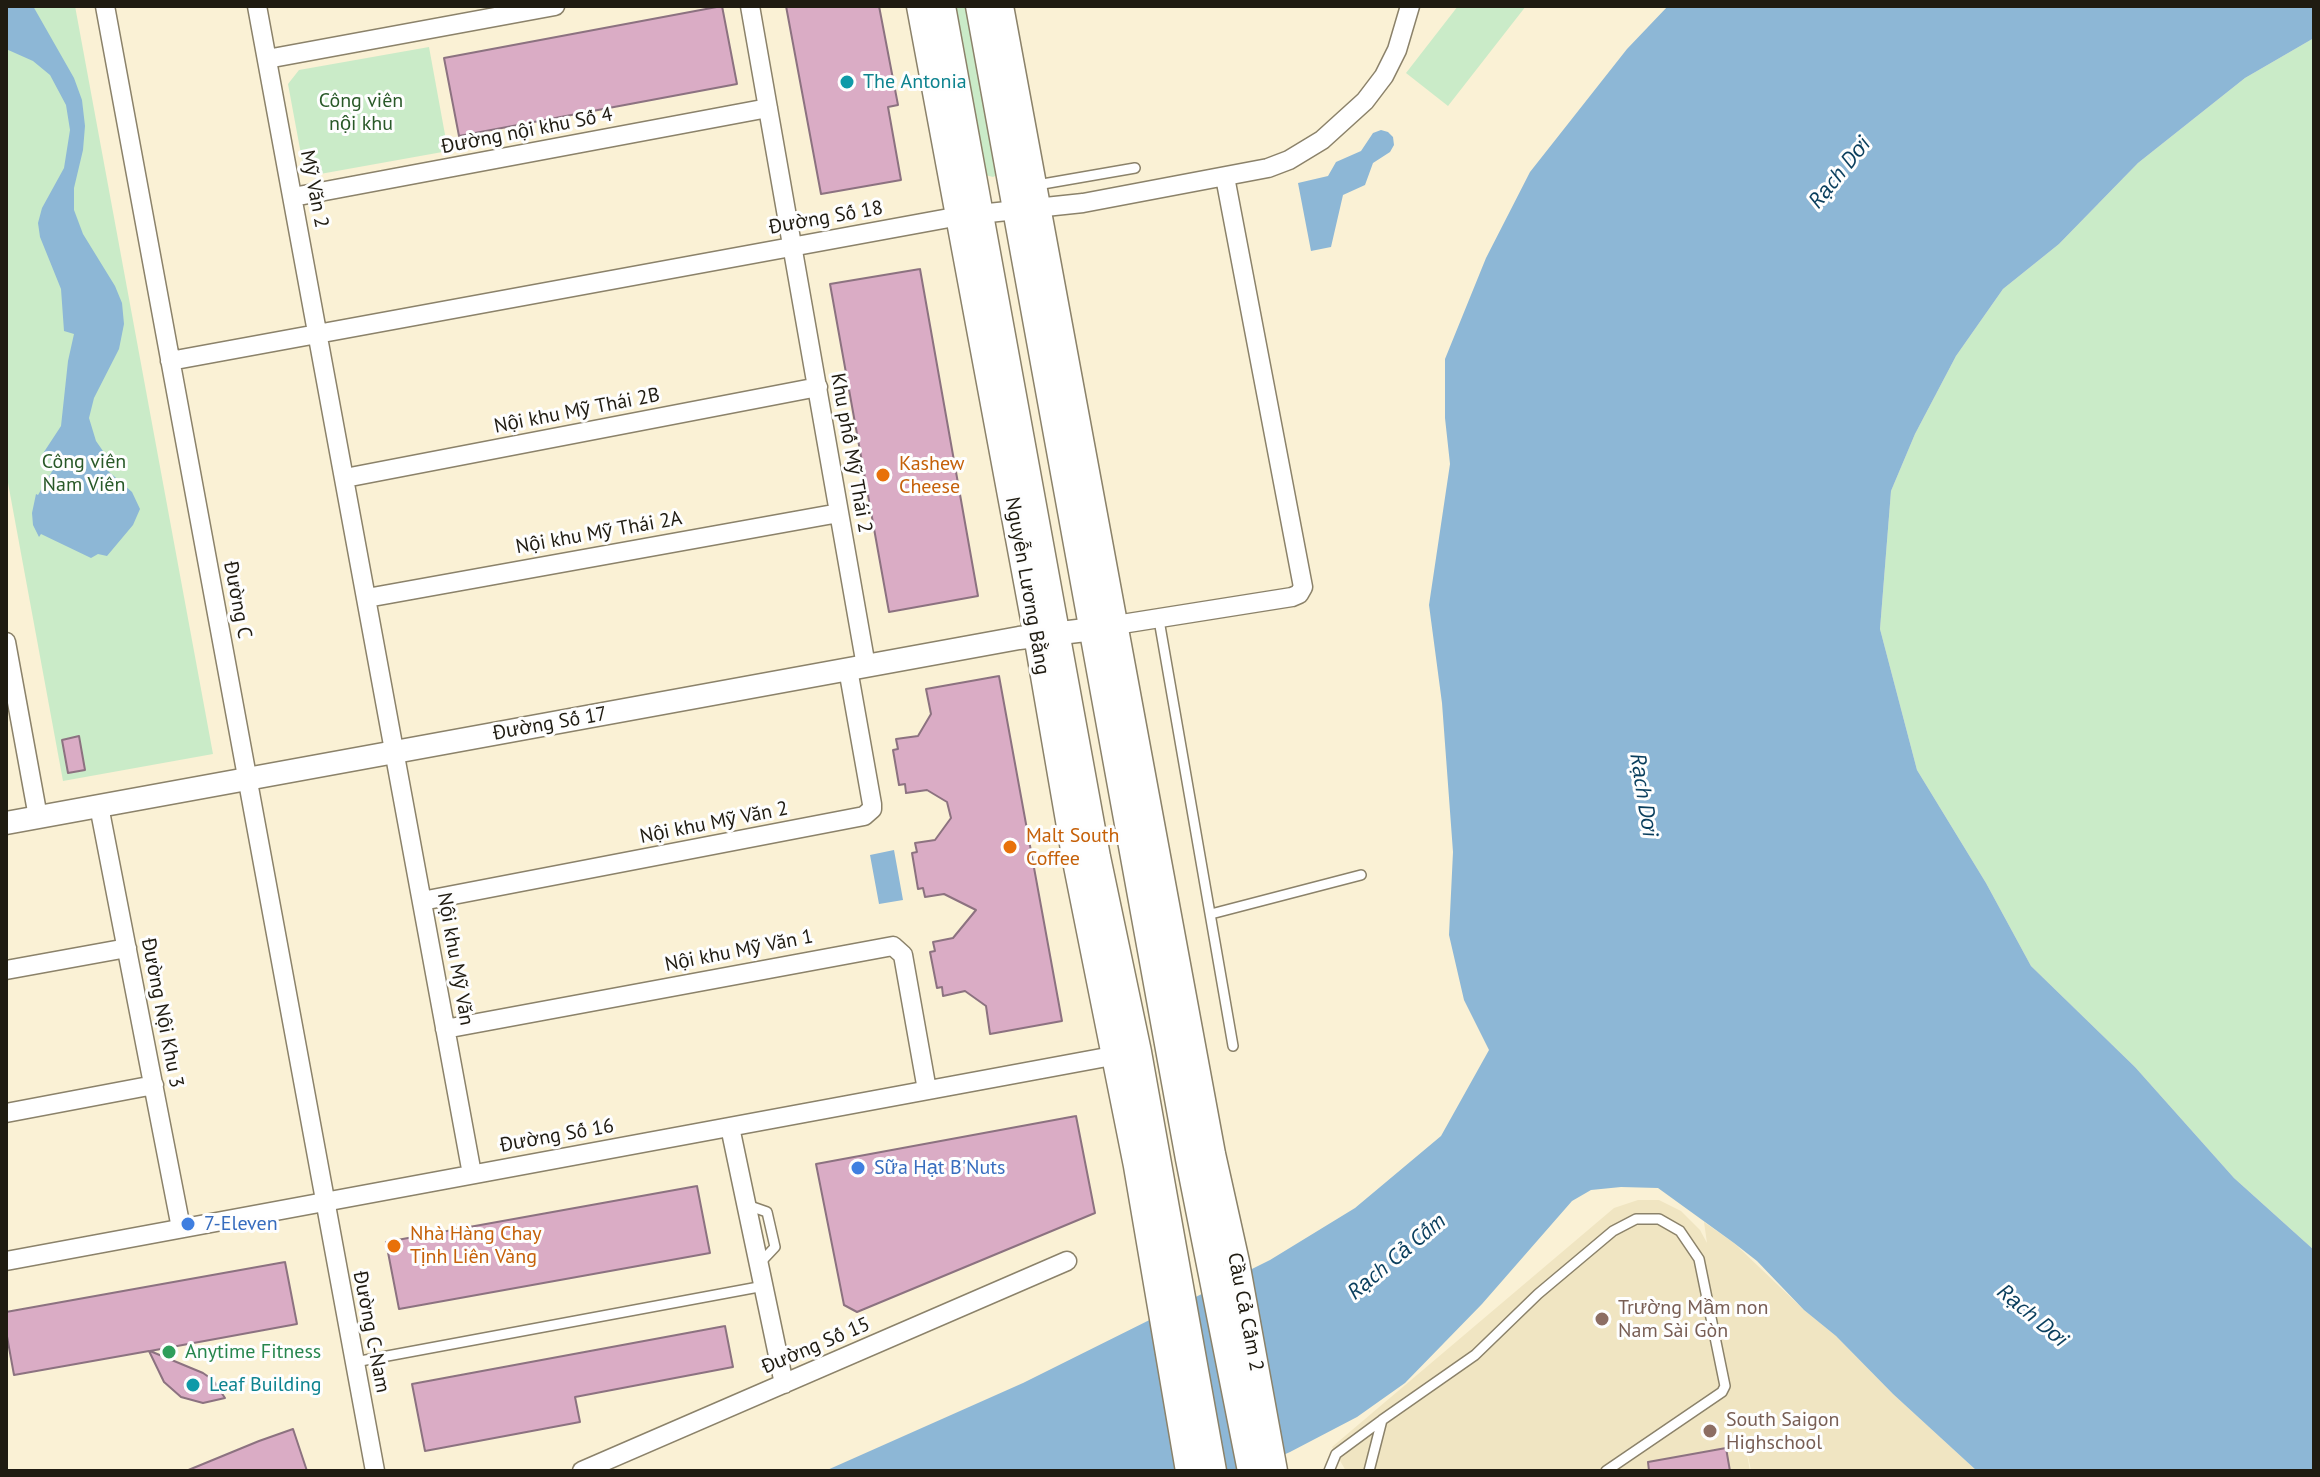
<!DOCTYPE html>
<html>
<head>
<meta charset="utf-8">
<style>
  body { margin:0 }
  #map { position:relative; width:2320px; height:1477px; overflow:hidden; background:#faf1d5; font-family:"PT Sans",sans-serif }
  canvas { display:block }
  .frame { position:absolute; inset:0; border:8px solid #1f1b11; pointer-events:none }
</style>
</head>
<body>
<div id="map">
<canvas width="2320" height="1477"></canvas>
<div class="frame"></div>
</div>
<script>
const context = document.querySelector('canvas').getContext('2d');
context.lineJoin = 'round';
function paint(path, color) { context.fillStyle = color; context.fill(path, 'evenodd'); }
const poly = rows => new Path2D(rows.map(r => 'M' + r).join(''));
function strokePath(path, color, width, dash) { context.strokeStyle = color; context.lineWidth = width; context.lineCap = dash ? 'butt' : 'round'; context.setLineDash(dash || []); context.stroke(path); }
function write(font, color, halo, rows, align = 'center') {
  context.font = font + ' "PT Sans",sans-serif'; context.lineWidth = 6; context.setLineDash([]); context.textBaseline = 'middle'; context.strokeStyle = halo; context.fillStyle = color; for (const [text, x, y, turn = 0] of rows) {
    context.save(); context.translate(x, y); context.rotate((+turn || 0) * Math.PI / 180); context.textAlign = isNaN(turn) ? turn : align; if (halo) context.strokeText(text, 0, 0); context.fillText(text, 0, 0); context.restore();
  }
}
paint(poly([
  [1638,1200,1659,1200,1681,1211,1700,1230,1707,1243,1704,1222,1734,1243,1804,1310,1836,1336,1893,1394,1977,1471,1751,1471,1740,1415,1750,1471,1346,1471,1332,1447,1614,1208]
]), '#f0e5c2');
paint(poly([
  [6,6,75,6,213,754,63,781,6,472],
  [954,6,967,6,997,175,993,177,985,175],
  [1458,6,1526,6,1448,106,1406,73],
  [2314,38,2314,1250,2234,1178,2135,1067,2031,966,1986,883,1917,770,1880,629,1891,491,1915,434,1956,356,2003,289,2059,244,2138,163,2245,78],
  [429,47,448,151,320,174,303,165,288,84,299,70]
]), '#caebc8');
paint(poly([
  [6,6,33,6,74,78,82,100,85,126,83,150,74,188,74,210,83,234,115,286,122,303,124,324,119,349,94,398,89,418,96,441,112,464,107,470,132,492,140,509,133,525,107,556,98,554,91,558,41,534,39,537,33,525,32,513,36,494,38,495,57,463,42,455,61,426,68,361,74,334,64,331,61,289,40,237,38,223,42,208,64,168,70,130,66,105,50,75,33,61,6,49],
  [1668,6,2314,6,2314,38,2245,78,2138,163,2059,244,2003,289,1956,356,1915,434,1891,491,1880,629,1917,770,1986,883,2031,966,2135,1067,2234,1178,2314,1250,2314,1471,1977,1471,1893,1394,1836,1336,1804,1310,1757,1261,1734,1243,1658,1188,1621,1187,1591,1190,1572,1201,1482,1304,1405,1383,1357,1417,1290,1452,1247,1471,825,1471,1023,1383,1270,1260,1355,1208,1441,1136,1489,1050,1464,1000,1449,935,1453,852,1442,703,1429,605,1450,464,1445,418,1445,359,1486,258,1530,172,1627,49],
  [1381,130,1388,132,1393,137,1394,145,1390,152,1373,163,1365,185,1343,195,1331,247,1311,251,1298,183,1328,176,1336,162,1361,151,1373,133],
  [894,850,903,900,879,904,870,855]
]), '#8db7d6');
const building = poly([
  [722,6,737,84,459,136,444,58,722,6],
  [786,6,879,6,898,105,888,107,901,180,821,194,786,6],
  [920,269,978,596,889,612,830,284,920,269],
  [999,676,1062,1021,990,1034,986,1006,965,991,943,996,942,987,937,988,930,952,935,951,933,942,953,938,976,910,944,894,925,897,923,888,918,889,912,853,917,852,915,843,935,840,951,818,947,802,927,790,906,793,905,784,899,785,893,750,898,749,896,739,918,736,931,714,926,689,999,676],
  [79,736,85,770,68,773,62,740,79,736],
  [1076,1116,1095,1213,857,1312,844,1305,816,1164,1076,1116],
  [697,1186,710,1253,399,1309,386,1242,697,1186],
  [285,1262,297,1324,150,1351,203,1373,213,1380,225,1398,203,1403,181,1397,164,1382,149,1351,14,1375,6,1331,6,1312,285,1262],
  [725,1326,733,1367,575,1397,580,1422,425,1451,412,1384,725,1326],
  [293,1429,307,1471,186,1471,259,1441,293,1429],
  [1726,1448,1730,1471,1649,1471,1648,1462,1726,1448]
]);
paint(building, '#daacc5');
strokePath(building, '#8c7280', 2);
const service = poly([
  [1037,185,1135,168],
  [1159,620,1233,1046],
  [1211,914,1361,875],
  [747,1205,767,1212,775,1247,759,1264],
  [355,1362,764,1286],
  [1329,1471,1336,1454,1382,1420],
  [1369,1471,1382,1420,1475,1355,1538,1294,1613,1231,1636,1219,1659,1219,1680,1231,1699,1259,1725,1386,1722,1392,1606,1471]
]);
const minor = poly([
  [105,6,375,1471],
  [257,6,472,1174],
  [750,6,866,666],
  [267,59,555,6],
  [293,197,768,108],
  [170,361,960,216,1083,203,1268,168,1289,160,1322,140,1365,101,1384,76,1397,50,1410,6],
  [345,478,818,387],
  [367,598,839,513],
  [1103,627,1292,597,1299,594,1303,587,1225,177],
  [6,642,38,817],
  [99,806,181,1228],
  [422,901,864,816,872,809,872,804,848,669],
  [6,970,127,948],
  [445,1029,893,946,903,955,927,1090],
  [6,1113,154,1085],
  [730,1127,784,1384],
  [6,1261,1123,1054],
  [582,1471,1067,1261]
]);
const tertiary = poly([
  [6,823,1019,638,1094,629]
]);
const secondary = poly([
  [920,6,1037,635,1076,861,1137,1166,1189,1471],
  [942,6,1097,857,1138,1052,1213,1471],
  [979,6,1189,1159,1251,1471],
  [1000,6,1212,1154,1236,1262,1274,1471]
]);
strokePath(service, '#8b826a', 12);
strokePath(minor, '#8b826a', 21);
strokePath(tertiary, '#8b826a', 25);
strokePath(secondary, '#8b826a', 29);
strokePath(service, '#fff', 9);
strokePath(minor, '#fff', 18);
strokePath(tertiary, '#fff', 22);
strokePath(secondary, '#fff', 26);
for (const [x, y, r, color] of [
  [847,82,8,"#0f9aa8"],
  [883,475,8,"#e8710a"],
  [1010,847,8,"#e8710a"],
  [858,1168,8,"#3f7fe0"],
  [188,1224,8,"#3f7fe0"],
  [394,1246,8,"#e8710a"],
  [1602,1319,8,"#8d6e63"],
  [169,1352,8,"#2e9e5b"],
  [193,1385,8,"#0f9aa8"],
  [1710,1431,8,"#8d6e63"]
]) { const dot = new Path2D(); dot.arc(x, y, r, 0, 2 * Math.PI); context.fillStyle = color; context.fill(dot); strokePath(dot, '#fefefe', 3); }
write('20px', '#0d838f', '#fefefe', [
  ["The Antonia",863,82],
  ["Leaf Building",209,1385]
], 'left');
write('20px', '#295928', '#fefefe', [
  ["Công viên",361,101],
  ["nội khu",361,124],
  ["Công viên",84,462],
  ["Nam Viên",84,485]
]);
write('20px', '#1f1b11', '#fefefe', [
  ["Đường nội khu Số 4",527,131,-11],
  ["Mỹ Văn 2",314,189,79],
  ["Đường Số 18",826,218,-10],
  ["Nội khu Mỹ Thái 2B",577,411,-11],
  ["Khu phố Mỹ Thái 2",851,453,80],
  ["Nội khu Mỹ Thái 2A",599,533,-10],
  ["Nguyễn Lương Bằng",1027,586,80],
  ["Đường C",237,600,79],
  ["Đường Số 17",550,724,-10],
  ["Nội khu Mỹ Văn 2",714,823,-11],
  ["Nội khu Mỹ Văn 1",739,951,-11],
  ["Nội khu Mỹ Văn",455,959,80],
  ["Đường Nội Khu 3",162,1013,79],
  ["Đường Số 16",557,1136,-10],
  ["Cầu Cả Cấm 2",1245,1312,79],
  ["Đường C-Nam",371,1332,79],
  ["Đường Số 15",816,1346,-23]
]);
write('20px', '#c56008', '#fefefe', [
  ["Kashew",899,464],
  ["Cheese",899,487],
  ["Malt South",1026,836],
  ["Coffee",1026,859],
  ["Nhà Hàng Chay",410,1234],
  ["Tịnh Liên Vàng",410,1257]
], 'left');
write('20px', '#366cbe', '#fefefe', [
  ["Sữa Hạt B'Nuts",874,1168],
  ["7-Eleven",204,1224]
], 'left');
write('20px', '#785e54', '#fefefe', [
  ["Trường Mầm non",1618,1308],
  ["Nam Sài Gòn",1618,1331],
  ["South Saigon",1726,1420],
  ["Highschool",1726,1443]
], 'left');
write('20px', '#27864d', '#fefefe', [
  ["Anytime Fitness",185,1352]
], 'left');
write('italic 22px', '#093e5d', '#fefefe', [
  ["Rạch Dơi",1840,173,-51],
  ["Rạch Dơi",1643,795,81],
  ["Rạch Cả Cấm",1397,1257,-40],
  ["Rạch Dơi",2032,1316,40]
]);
</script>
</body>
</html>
